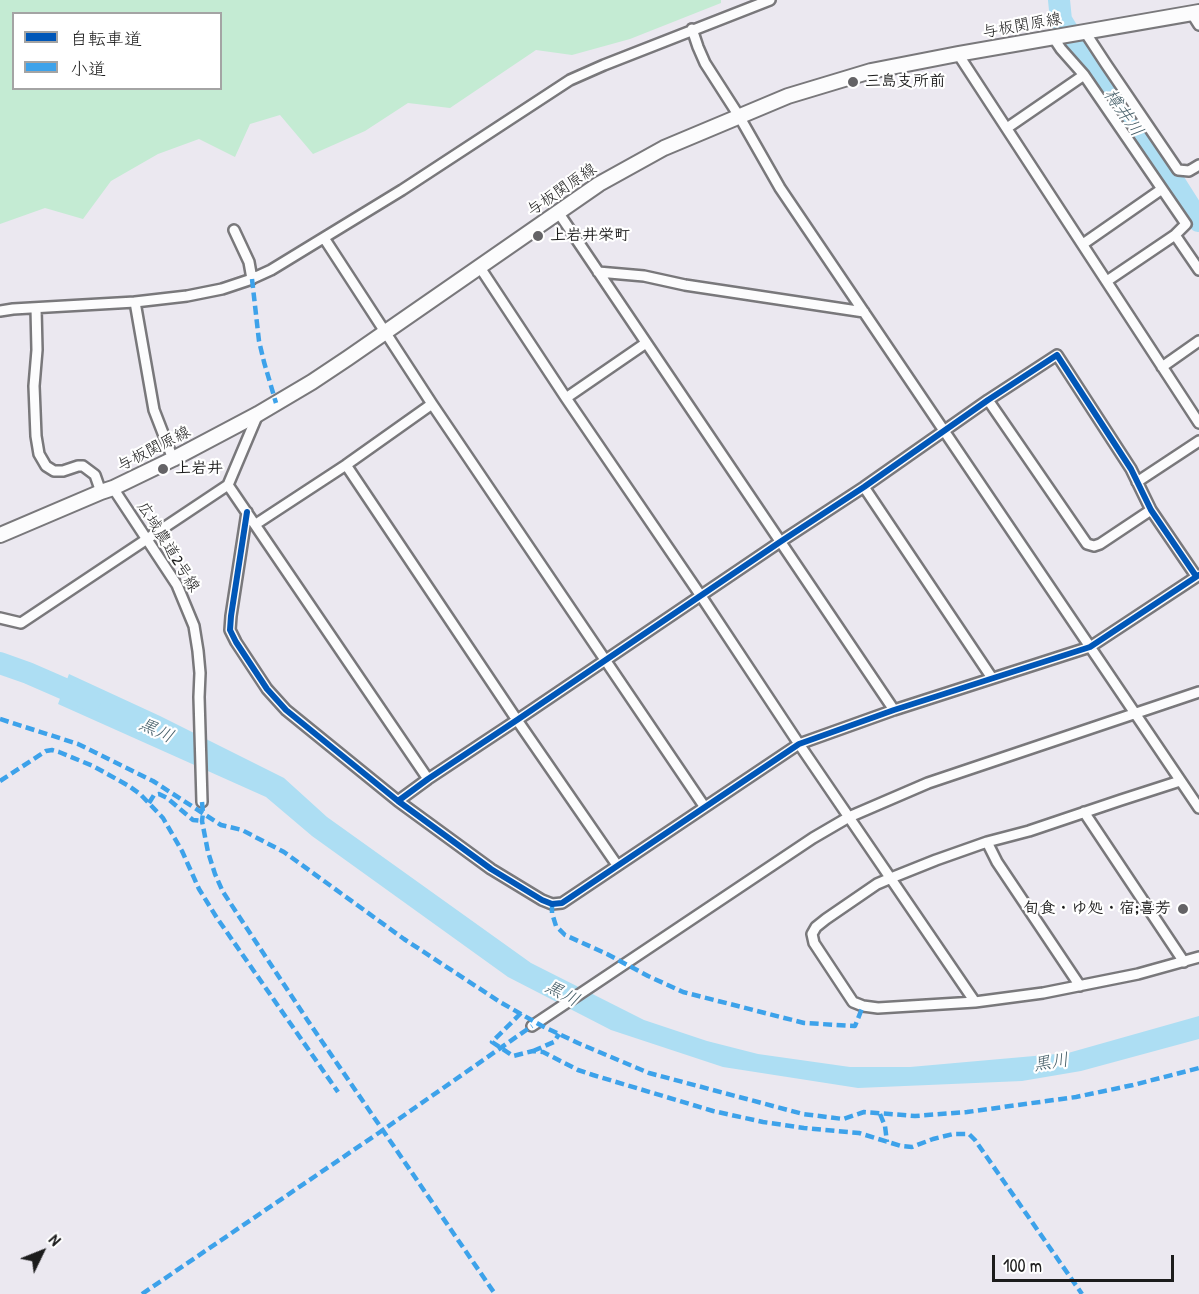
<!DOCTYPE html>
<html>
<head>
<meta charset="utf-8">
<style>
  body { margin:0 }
  #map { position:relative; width:1199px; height:1294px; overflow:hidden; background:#ebe8f0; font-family:"Patrick Hand","Klee One",sans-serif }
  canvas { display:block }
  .legend { position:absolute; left:12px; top:12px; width:210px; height:78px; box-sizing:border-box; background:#fff; border:2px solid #a4a4a4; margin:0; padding:8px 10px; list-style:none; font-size:18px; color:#1c1c1c }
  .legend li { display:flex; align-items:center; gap:12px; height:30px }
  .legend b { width:30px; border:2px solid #a4a4a4 }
  .north { position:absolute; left:12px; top:1222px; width:60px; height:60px; -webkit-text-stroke:4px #fff; paint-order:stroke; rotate:47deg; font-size:16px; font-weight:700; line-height:24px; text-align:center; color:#1c1c1c }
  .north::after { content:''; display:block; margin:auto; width:21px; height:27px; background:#1c1c1c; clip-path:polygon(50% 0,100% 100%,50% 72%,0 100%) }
  .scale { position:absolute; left:992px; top:1255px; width:182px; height:27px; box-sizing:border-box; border:3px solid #1c1c1c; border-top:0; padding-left:8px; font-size:18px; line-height:21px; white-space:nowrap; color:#1c1c1c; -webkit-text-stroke:4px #fff; paint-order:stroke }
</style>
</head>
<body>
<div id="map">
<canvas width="1199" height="1294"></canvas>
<ul class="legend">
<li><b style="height:8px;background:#0057b8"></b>自転車道</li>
<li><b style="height:8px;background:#3da2ea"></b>小道</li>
</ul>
<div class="north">N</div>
<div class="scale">100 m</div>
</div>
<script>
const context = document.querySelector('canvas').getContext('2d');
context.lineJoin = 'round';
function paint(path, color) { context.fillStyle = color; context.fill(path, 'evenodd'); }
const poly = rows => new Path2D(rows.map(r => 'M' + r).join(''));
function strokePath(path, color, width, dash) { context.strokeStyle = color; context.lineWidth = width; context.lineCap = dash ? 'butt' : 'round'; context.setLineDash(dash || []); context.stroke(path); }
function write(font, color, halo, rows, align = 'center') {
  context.font = font + ' "Patrick Hand","Klee One",sans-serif'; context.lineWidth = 4.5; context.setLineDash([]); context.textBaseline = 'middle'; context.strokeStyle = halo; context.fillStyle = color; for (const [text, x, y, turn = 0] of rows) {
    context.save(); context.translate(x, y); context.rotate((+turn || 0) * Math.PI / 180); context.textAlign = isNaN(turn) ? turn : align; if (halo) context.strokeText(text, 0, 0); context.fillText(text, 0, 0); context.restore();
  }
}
paint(poly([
  [0,0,721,0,721,3,630,39,572,55,536,50,450,108,408,103,365,131,313,154,280,115,250,124,235,157,199,139,158,154,111,181,83,219,45,208,0,224],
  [14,14,220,14,220,88,14,88]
]), '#c4ebd3');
paint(poly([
  [69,674,160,716,284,778,327,817,531,963,644,1020,707,1041,758,1054,850,1067,910,1067,1068,1053,1199,1016,1199,1039,1081,1071,1022,1081,858,1088,723,1067,611,1030,508,977,312,836,266,797,58,704]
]), '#addef3');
strokePath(poly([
  [1059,0,1061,20,1077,46,1166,169,1199,221],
  [0,663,28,673,90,700]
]), '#addef3', 22);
const street = poly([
  [1192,14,1199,25],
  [692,29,698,47,705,63,739,116,780,188,1199,808],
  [1085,32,1106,64,1178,170,1189,171,1199,165],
  [1053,37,1061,49,1084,75,1162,189,1083,244],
  [958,54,1199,423],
  [1007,128,1084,75],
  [1162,189,1186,224,1175,235],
  [558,212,894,710],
  [234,230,249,262,252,279],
  [324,238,432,404,704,806],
  [479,266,566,398,701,596,799,744,975,1002],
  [598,272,644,276,685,285,864,312],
  [1107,281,1175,235,1199,270],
  [135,302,154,410,173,459],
  [36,308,37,350,34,386,36,436,39,454,46,466,54,471,63,471,78,466,83,466,95,475,101,492],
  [0,311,13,309,135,302,187,296,222,289,249,280,271,270,402,190,570,80,604,65,770,0],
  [1162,367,1199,341],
  [566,398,646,343],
  [988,400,1087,544,1094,546,1100,544,1151,510],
  [346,465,517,720,617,865],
  [1137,482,1199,441],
  [228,485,258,414],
  [864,487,992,678],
  [113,488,177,585,194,626,198,651,200,673,199,697,202,802],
  [247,512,231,616,230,630,236,642,267,689,286,710,398,801,491,869,542,900,552,904,562,903,799,744,894,710,1090,647,1199,575],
  [256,524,346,465,432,404],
  [0,618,21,623,228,485,428,779],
  [1180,781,1121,800,1029,831,987,842,936,860,891,878,877,884,826,919,816,927,812,934,814,943,853,1002,863,1006,878,1008,975,1002,1043,993,1138,974,1199,957],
  [398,801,428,779,517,720,780,542,864,487,988,400,1057,355,1131,469,1151,510,1196,576],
  [1084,812,1184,962],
  [987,842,997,862,1080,986],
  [532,1026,813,838,849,817,928,783,1199,692]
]);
const secondary = poly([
  [0,535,101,492,113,488,173,459,258,414,312,382,348,358,599,184,664,148,788,96,871,71,958,54,1199,12]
]);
strokePath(street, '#79787b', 14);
strokePath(secondary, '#79787b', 18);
strokePath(street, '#fcfcfd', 9);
strokePath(secondary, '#fcfcfd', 14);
strokePath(poly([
  [252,279,259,341,264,362,276,403],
  [0,719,78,744,153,781,221,825,242,830,284,852,404,939,500,1002,542,1026,578,1043,649,1073,803,1114,843,1119,864,1112,915,1116,967,1112,1076,1097,1133,1085,1199,1068],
  [0,781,46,751,52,750,59,752,93,766,129,786,140,794,163,818,182,851,199,889,217,918,338,1092],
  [202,802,203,813,202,821,208,852,215,874,223,892,308,1021,495,1294],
  [149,803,154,795,159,794,167,798,193,820,202,821],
  [552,904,552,913,556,926,565,935,607,954,648,976,683,992,804,1023,855,1026,863,1006],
  [521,1013,492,1042,513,1056,533,1051,543,1052,578,1070,593,1075,713,1111,763,1122,804,1128,859,1133,901,1146,912,1147,933,1139,953,1134,969,1134,975,1140,1082,1294],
  [533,1051,554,1042,559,1034],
  [880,1114,885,1126,887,1142],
  [142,1294,383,1130,532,1026]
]), '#3da2ea', 4.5, [9, 4.5]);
strokePath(poly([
  [247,512,231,616,230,630,236,642,267,689,286,710,398,801,491,869,542,900,552,904,562,903,799,744,894,710,1090,647,1199,575],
  [398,801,428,779,517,720,780,542,864,487,988,400,1057,355,1131,469,1151,510,1196,576]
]), '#0057b8', 6);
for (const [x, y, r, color] of [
  [853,82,6,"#646366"],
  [538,236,6,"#646366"],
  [163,469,6,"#646366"],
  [1183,909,6,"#646366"]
]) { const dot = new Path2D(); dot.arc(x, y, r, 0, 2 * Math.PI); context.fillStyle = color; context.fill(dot); strokePath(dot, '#fff', 2); }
write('16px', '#1c1c1c', '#fff', [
  ["与板関原線",1022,26,-10],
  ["与板関原線",562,190,-34],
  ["与板関原線",154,449,-27],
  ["広域農道2号線",168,547,58]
]);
write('bold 16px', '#1c1c1c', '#fff', [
  ["三島支所前",865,82],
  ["上岩井栄町",550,236],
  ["上岩井",175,469],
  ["旬食・ゆ処・宿;喜芳",1171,909,"right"]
], 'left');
write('italic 18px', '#455e68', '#fff', [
  ["樽井川",1123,113,55],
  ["黒川",156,731,25],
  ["黒川",562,994,28],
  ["黒川",1051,1063,-9]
]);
</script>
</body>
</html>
